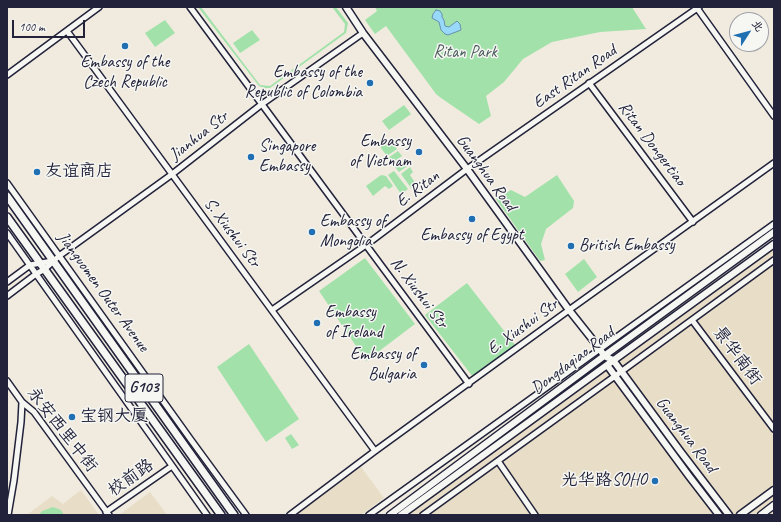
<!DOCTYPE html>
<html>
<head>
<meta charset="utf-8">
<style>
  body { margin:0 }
  #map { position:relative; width:781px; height:522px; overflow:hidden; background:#f0ebde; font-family:Caveat,"LXGW WenKai TC",sans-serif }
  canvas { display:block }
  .frame { position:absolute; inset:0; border:8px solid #22223b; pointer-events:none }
  .north { position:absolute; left:729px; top:12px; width:40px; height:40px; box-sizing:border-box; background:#f6f6f2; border:1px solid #a1a1a9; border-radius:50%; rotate:54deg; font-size:11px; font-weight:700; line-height:16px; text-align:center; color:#22223b }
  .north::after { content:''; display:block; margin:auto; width:14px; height:18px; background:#1f6fb2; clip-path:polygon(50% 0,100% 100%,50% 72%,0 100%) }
  .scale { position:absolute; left:12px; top:20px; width:73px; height:18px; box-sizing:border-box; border:2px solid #22223b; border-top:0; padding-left:5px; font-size:12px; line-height:14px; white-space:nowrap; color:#22223b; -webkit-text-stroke:3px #f6f6f2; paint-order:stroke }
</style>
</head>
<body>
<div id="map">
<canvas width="781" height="522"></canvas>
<div class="frame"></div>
<div class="north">北</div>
<div class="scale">100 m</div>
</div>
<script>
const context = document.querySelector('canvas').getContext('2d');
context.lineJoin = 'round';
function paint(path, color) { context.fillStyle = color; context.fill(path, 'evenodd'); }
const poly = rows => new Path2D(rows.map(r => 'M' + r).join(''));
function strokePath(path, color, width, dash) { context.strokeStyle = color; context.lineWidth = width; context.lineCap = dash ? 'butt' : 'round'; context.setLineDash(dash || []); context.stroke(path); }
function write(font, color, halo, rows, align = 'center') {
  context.font = font + ' Caveat,"LXGW WenKai TC",sans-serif'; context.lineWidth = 3; context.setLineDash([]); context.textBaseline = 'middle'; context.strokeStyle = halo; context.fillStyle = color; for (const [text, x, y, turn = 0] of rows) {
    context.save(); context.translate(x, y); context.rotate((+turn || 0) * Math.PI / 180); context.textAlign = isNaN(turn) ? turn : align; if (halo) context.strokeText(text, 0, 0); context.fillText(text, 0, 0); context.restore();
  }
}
paint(poly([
  [774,242,774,515,393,515,604,356],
  [361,467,384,498,361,515,296,515],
  [81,490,99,515,27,515,52,496,63,504],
  [150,492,167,515,119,515]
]), '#e8ddc6');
paint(poly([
  [198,7,201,7,260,85,270,86,344,32,345,24,332,7,336,7,348,23,346,33,270,88,265,88,259,86],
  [375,7,632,7,646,29,600,32,552,42,523,59,504,82,486,96,491,116,479,124,441,98,436,94,386,26,375,34,365,20,377,11],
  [165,20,175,33,155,47,145,33],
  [252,30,260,40,240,53,233,43],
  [404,105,411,114,389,130,382,121],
  [384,138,389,146,393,144,397,149,387,156,377,143],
  [398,151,402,156,392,163,388,158],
  [405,159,409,165,399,172,395,167],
  [410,167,413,172,410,175,416,184,411,188,401,174],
  [394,171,408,189,401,194,388,175],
  [381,175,386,176,393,186,389,189,385,186,373,196,366,186],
  [557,175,574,201,573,208,546,229,541,244,545,260,540,261,496,199,511,190,525,197],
  [365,258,415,324,366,361,319,291],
  [584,259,597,277,578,292,565,274],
  [467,283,515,345,473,377,425,315],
  [249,344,299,419,266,442,217,367],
  [291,434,299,445,292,449,285,438],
  [53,507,61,510,64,515,39,515,42,511]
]), '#a2e2aa');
const water = poly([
  [436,10,440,11,442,14,442,17,444,20,445,26,449,27,457,21,460,24,461,30,448,35,445,34,441,30,439,22,432,18,433,14,436,10]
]);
paint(water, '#98d9f9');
strokePath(water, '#6990ad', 1);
const minor = poly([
  [190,7,366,245,469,384],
  [697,8,774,116],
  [67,31,375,451],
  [7,75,99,7],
  [589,83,693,222],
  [7,183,191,440,246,515],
  [7,233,207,515],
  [7,282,30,265,52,261],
  [7,296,36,274,45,269,59,256,171,175,262,104,363,33],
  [272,310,366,245,467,169,699,7],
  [692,320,774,429],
  [7,381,22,402,34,412,109,515],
  [498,461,535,515],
  [106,512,172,466],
  [8,515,14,480,21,422,22,402],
  [290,515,375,451,569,310,774,163],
  [369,515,774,224],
  [423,515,622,371,774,260]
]);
const major = poly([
  [346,7,363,33,467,169,569,310,600,349,604,356,613,360,680,451,729,515],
  [607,365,689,476,719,515],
  [390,515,604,356,774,232],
  [401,515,607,365,774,244],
  [740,515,774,490],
  [761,515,774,505]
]);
const highway = poly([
  [7,196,234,515],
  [7,217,221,515]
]);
strokePath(minor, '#22223b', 8);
strokePath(major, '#22223b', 9);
strokePath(highway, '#22223b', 10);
strokePath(minor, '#f6f6f2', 5);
strokePath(major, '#f6f6f2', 6);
strokePath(highway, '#f6f6f2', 7);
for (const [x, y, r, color] of [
  [125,46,4,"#1f6fb2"],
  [370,83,4,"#1f6fb2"],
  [419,152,4,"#1f6fb2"],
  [251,157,4,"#1f6fb2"],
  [37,172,4,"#1f6fb2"],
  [472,219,4,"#1f6fb2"],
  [312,232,4,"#1f6fb2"],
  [571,246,4,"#1f6fb2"],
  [317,323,4,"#1f6fb2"],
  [424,365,4,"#1f6fb2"],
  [72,417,4,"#1f6fb2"],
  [655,481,4,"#1f6fb2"]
]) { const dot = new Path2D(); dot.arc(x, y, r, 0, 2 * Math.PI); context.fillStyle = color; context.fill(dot); strokePath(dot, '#f6f6f2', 1.5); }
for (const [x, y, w] of [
  [144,388,38]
]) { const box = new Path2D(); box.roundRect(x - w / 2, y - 14, w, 28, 3); context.fillStyle = '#f6f6f2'; context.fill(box); strokePath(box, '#22223b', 1); }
write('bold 16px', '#22223b', null, [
  ["G103",144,388]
]);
write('17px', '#485c5c', '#f6f6f2', [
  ["Ritan Park",465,53]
]);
write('17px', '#22223b', '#f6f6f2', [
  ["Embassy of the",125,63,"center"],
  ["Czech Republic",125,83,"center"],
  ["Embassy of the",362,73,"right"],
  ["Republic of Colombia",362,93,"right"],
  ["Embassy",411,142,"right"],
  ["of Vietnam",411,162,"right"],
  ["Singapore",259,147],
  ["Embassy",259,167],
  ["友谊商店",45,172],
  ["Embassy of",320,222],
  ["Mongolia",320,242],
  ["Embassy of Egypt",472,236,"center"],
  ["British Embassy",579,246],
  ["Embassy",325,313],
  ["of Ireland",325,333],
  ["Embassy of",416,355,"right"],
  ["Bulgaria",416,375,"right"],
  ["宝钢大厦",80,417],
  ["光华路SOHO",647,481,"right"]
], 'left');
write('17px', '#22223b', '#f6f6f2', [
  ["East Ritan Road",575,77,-35],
  ["Jianhua Str",199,136,-38],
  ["Ritan Dongertiao",652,144,53],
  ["Guanghua Road",486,173,54],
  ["E. Ritan",418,189,-37],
  ["S. Xiushui Str",232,233,53],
  ["Jianguomen Outer Avenue",103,292,54],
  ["N. Xiushui Str",419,293,53],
  ["E. Xiushui Str",523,327,-36],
  ["景华南街",737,356,53],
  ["Dongdaqiao Road",573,361,-37],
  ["永安西里中街",62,430,52],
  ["Guanghua Road",686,435,53],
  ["校前路",131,478,-35]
]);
</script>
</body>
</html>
